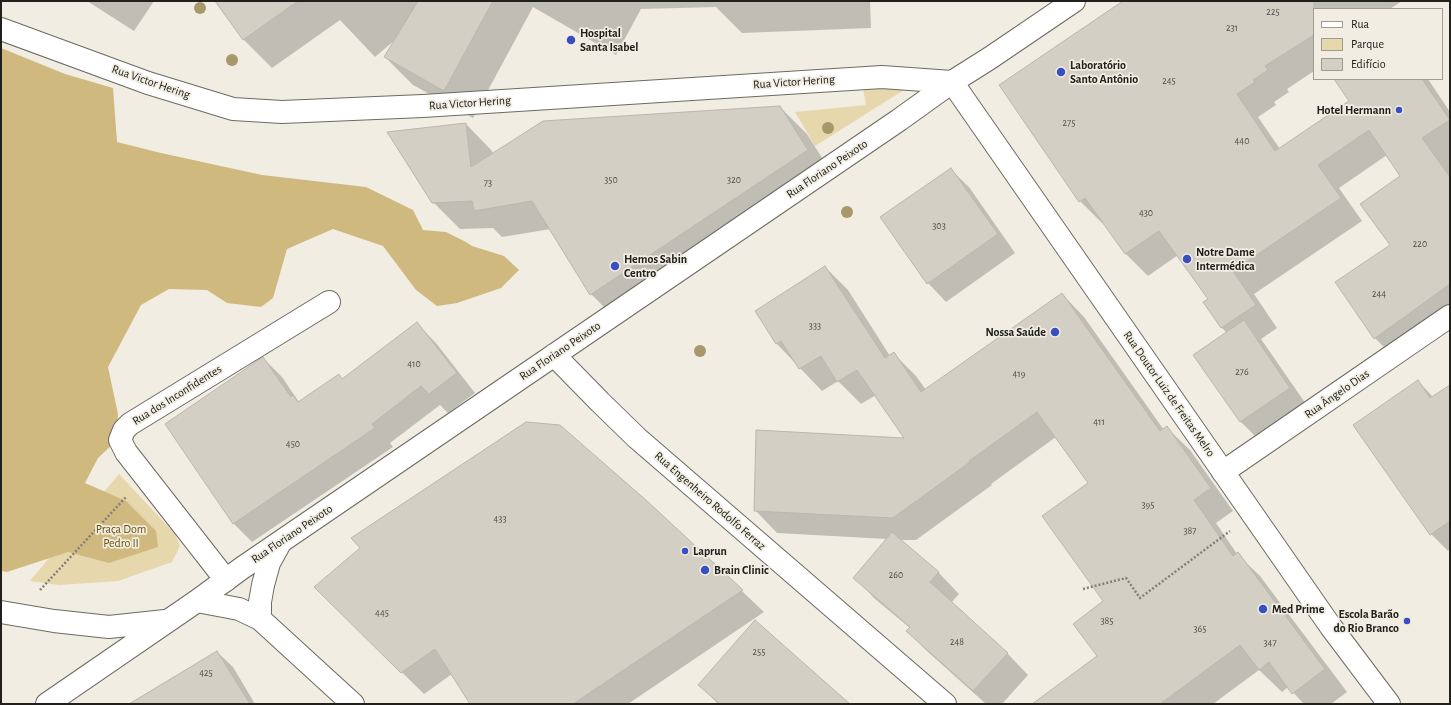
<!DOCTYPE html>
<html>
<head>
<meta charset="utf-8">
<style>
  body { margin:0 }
  #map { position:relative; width:1451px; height:705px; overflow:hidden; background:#f1ede2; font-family:"Alegreya Sans",sans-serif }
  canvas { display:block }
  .frame { position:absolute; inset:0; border:2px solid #21201c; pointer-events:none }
  .legend { position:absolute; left:1313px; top:8px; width:130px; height:72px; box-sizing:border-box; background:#f1ede2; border:1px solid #9e9b93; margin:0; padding:5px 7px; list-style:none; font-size:12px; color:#21201c }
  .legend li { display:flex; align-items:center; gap:8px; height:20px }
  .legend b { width:20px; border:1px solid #9e9b93 }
</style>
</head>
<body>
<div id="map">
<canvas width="1451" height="705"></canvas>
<div class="frame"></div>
<ul class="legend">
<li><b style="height:5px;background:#fff"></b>Rua</li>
<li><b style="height:11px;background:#e7d7ac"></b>Parque</li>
<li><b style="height:11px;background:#d3cfc5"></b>Edifício</li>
</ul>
</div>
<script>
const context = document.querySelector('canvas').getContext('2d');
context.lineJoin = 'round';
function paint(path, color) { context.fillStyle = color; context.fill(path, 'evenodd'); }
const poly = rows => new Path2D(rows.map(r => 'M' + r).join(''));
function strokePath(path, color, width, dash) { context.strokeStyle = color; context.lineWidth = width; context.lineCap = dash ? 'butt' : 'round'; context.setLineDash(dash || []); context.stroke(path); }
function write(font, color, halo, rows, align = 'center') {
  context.font = font + ' "Alegreya Sans",sans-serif'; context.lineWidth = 3.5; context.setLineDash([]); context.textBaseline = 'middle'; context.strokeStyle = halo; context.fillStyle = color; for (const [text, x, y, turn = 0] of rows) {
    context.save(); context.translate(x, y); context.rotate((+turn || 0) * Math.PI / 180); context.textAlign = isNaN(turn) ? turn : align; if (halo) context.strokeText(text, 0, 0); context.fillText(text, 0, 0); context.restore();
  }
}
paint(poly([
  [863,88,907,88,815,146,795,112,866,105],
  [119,474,175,534,180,546,172,562,118,581,59,585,30,581]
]), '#e7d7ac');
paint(poly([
  [1,48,65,74,113,88,117,142,161,153,262,175,366,187,413,210,423,230,446,232,466,242,472,246,504,256,519,270,501,288,457,303,437,306,416,290,383,246,333,229,287,249,273,298,261,307,227,303,207,290,169,289,141,305,108,367,118,414,116,441,98,458,85,483,126,501,156,531,158,547,109,563,68,552,7,572,1,571]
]), '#cfb97f');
paint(poly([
  [87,1,154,1,134,31],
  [216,1,877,1,870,1,871,28,742,33,716,7,641,9,616,55,533,7,473,118,413,85,385,57,396,39,375,57,340,20,272,68,244,40],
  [1125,1,1402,1,1390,9,1314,9,1314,71,1287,89,1289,92,1274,102,1276,105,1258,117,1280,149,1350,101,1335,79,1428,79,1450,112,1450,322,1397,360,1375,338,1391,245,1401,176,1387,155,1339,188,1362,221,1254,294,1277,328,1261,339,1308,407,1259,440,1241,422,1195,355,1227,333,1222,328,1205,302,1209,299,1178,255,1148,276,1126,254,1104,222,1102,223,1080,201],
  [780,107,807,134,834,177,618,321,591,294,551,229,502,237,493,228,460,229,433,202,466,124,492,151,493,154],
  [950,169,969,187,1015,253,946,302,928,283],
  [825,267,848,290,890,356,894,354,916,376,926,390,1062,294,1084,317,1164,430,1167,428,1190,450,1233,511,1216,523,1237,554,1260,576,1347,692,1331,704,1304,704,1288,687,1282,692,1259,670,1213,704,1034,704,1098,656,1104,601,1090,483,1056,437,991,484,992,485,916,540,899,540,938,572,959,594,951,603,1007,653,1028,675,1002,704,986,704,928,652,907,631,910,628,875,599,854,577,887,539,777,533,755,510,906,439,876,395,861,404,838,381,822,391,777,344,757,311],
  [417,324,436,343,475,393,448,413,440,405,390,443,393,447,252,542,233,523,263,358,282,377,299,402,343,380],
  [1418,381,1433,397,1450,386,1450,549,1448,551,1431,534],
  [647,501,764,612,628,704,471,704,452,674,424,694,315,587],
  [217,652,233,667,255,704,152,704],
  [699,684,849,704,718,704]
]), '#0003');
const building = poly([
  [215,1,298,1,243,40,215,1],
  [418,1,493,1,444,91,384,57,418,1],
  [1123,1,1314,1,1314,35,1265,66,1268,70,1253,80,1255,82,1237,94,1275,151,1349,101,1334,79,1422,79,1450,120,1422,138,1450,177,1450,284,1374,339,1335,282,1390,245,1360,204,1400,176,1369,130,1318,165,1341,198,1233,271,1256,305,1221,328,1203,302,1208,299,1159,231,1125,254,1085,198,1079,202,999,85,1123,1],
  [780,106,808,150,590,295,532,201,474,211,472,201,432,203,387,132,466,123,471,167,543,121,780,106],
  [951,168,998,234,927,284,880,217,951,168],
  [825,266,885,358,894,352,921,392,1062,293,1160,431,1167,426,1211,488,1194,500,1233,556,1238,552,1325,669,1292,694,1269,662,1259,670,1240,645,1160,704,1032,704,1097,656,1073,624,1103,601,1042,516,1088,483,1037,412,969,461,970,462,893,518,754,511,756,430,904,438,857,370,837,382,821,356,799,369,781,341,776,344,755,311,825,266],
  [1244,320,1290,388,1240,422,1193,355,1244,320],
  [417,322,457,373,429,394,421,386,372,424,375,428,233,524,165,424,263,357,291,397,293,395,298,402,339,374,342,379,417,322],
  [1418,380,1430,398,1450,385,1450,521,1430,535,1353,425,1418,380],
  [526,422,560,425,647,501,743,590,573,704,470,704,435,649,401,673,314,587,360,548,351,538,526,422],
  [892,532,939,572,930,582,1008,653,973,691,906,631,910,627,853,578,892,532],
  [755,620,850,704,720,704,698,685,755,620],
  [217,651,250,704,129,704,217,651]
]);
paint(building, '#d3cfc5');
strokePath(building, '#bab6ab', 1);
const minor = poly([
  [1223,472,1450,316],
  [226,580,126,452,120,440,124,430,130,424,329,302]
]);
const tertiary = poly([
  [1,29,148,83,233,109,282,112,423,106,882,77,952,82],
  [952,82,1331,627,1389,704],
  [554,355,600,402,637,438,945,704],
  [197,601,239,609,260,619,353,704],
  [1,612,54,621,109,627,165,621],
  [260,619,260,602,263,585,269,563,280,543],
  [47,704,197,601,242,568,899,120,952,82,990,58,1074,1]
]);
strokePath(minor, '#6e6a61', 24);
strokePath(tertiary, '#6e6a61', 24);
strokePath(poly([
  [1083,589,1126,578,1140,598,1230,531],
  [40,590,126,497]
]), '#828079', 2.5, [2, 2]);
strokePath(minor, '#fff', 22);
strokePath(tertiary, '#fff', 22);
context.fillStyle = '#a6986b';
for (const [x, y] of [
  [200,8],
  [232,60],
  [828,128],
  [847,212],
  [700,351]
]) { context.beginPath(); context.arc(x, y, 6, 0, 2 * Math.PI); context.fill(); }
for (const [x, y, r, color] of [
  [571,40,5,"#394fc1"],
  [1061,72,5,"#394fc1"],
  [1399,110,4,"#394fc1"],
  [1187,259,5,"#394fc1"],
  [615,266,5,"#394fc1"],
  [1055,332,5,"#394fc1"],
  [685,551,4,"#394fc1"],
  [705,570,5,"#394fc1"],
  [1263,609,5,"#394fc1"],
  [1407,621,4,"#394fc1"]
]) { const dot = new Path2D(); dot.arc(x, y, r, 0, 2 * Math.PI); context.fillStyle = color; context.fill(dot); strokePath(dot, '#f1ede2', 1.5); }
write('10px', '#4e4c46', null, [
  ["225",1273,12],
  ["231",1232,28],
  ["245",1169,81],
  ["275",1069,123],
  ["440",1242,141],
  ["350",611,180],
  ["320",734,180],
  ["73",488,183],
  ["430",1146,213],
  ["303",939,226],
  ["220",1420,244],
  ["244",1379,294],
  ["333",815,326],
  ["410",414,364],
  ["276",1242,372],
  ["419",1019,374],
  ["411",1099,422],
  ["450",293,444],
  ["395",1148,505],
  ["433",500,519],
  ["387",1190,531],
  ["260",896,575],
  ["445",382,613],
  ["385",1107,621],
  ["365",1200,629],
  ["248",957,642],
  ["347",1270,643],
  ["255",759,652],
  ["425",206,673]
]);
write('bold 12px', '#21201c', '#f1ede2', [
  ["Hospital",580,33],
  ["Santa Isabel",580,47],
  ["Laboratório",1070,65],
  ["Santo Antônio",1070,79],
  ["Hotel Hermann",1391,110,"right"],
  ["Notre Dame",1196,252],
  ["Intermédica",1196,266],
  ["Hemos Sabin",624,259],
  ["Centro",624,273],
  ["Nossa Saúde",1046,332,"right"],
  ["Laprun",693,551],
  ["Brain Clinic",714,570],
  ["Med Prime",1272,609],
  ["Escola Barão",1399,614,"right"],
  ["do Rio Branco",1399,628,"right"]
], 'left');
write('12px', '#21201c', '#f1ede2', [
  ["Rua Victor Hering",151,82,19],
  ["Rua Victor Hering",794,82,-4],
  ["Rua Victor Hering",470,103,-4],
  ["Rua Floriano Peixoto",827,169,-34],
  ["Rua Floriano Peixoto",560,351,-34],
  ["Rua Doutor Luiz de Freitas Melro",1169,394,55],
  ["Rua Ângelo Dias",1337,394,-35],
  ["Rua dos Inconfidentes",177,395,-32],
  ["Rua Engenheiro Rodolfo Ferraz",710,501,41],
  ["Rua Floriano Peixoto",292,534,-34]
]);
write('12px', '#68520a', '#f1ede2', [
  ["Praça Dom",121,529],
  ["Pedro II",121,543]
]);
</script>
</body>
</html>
